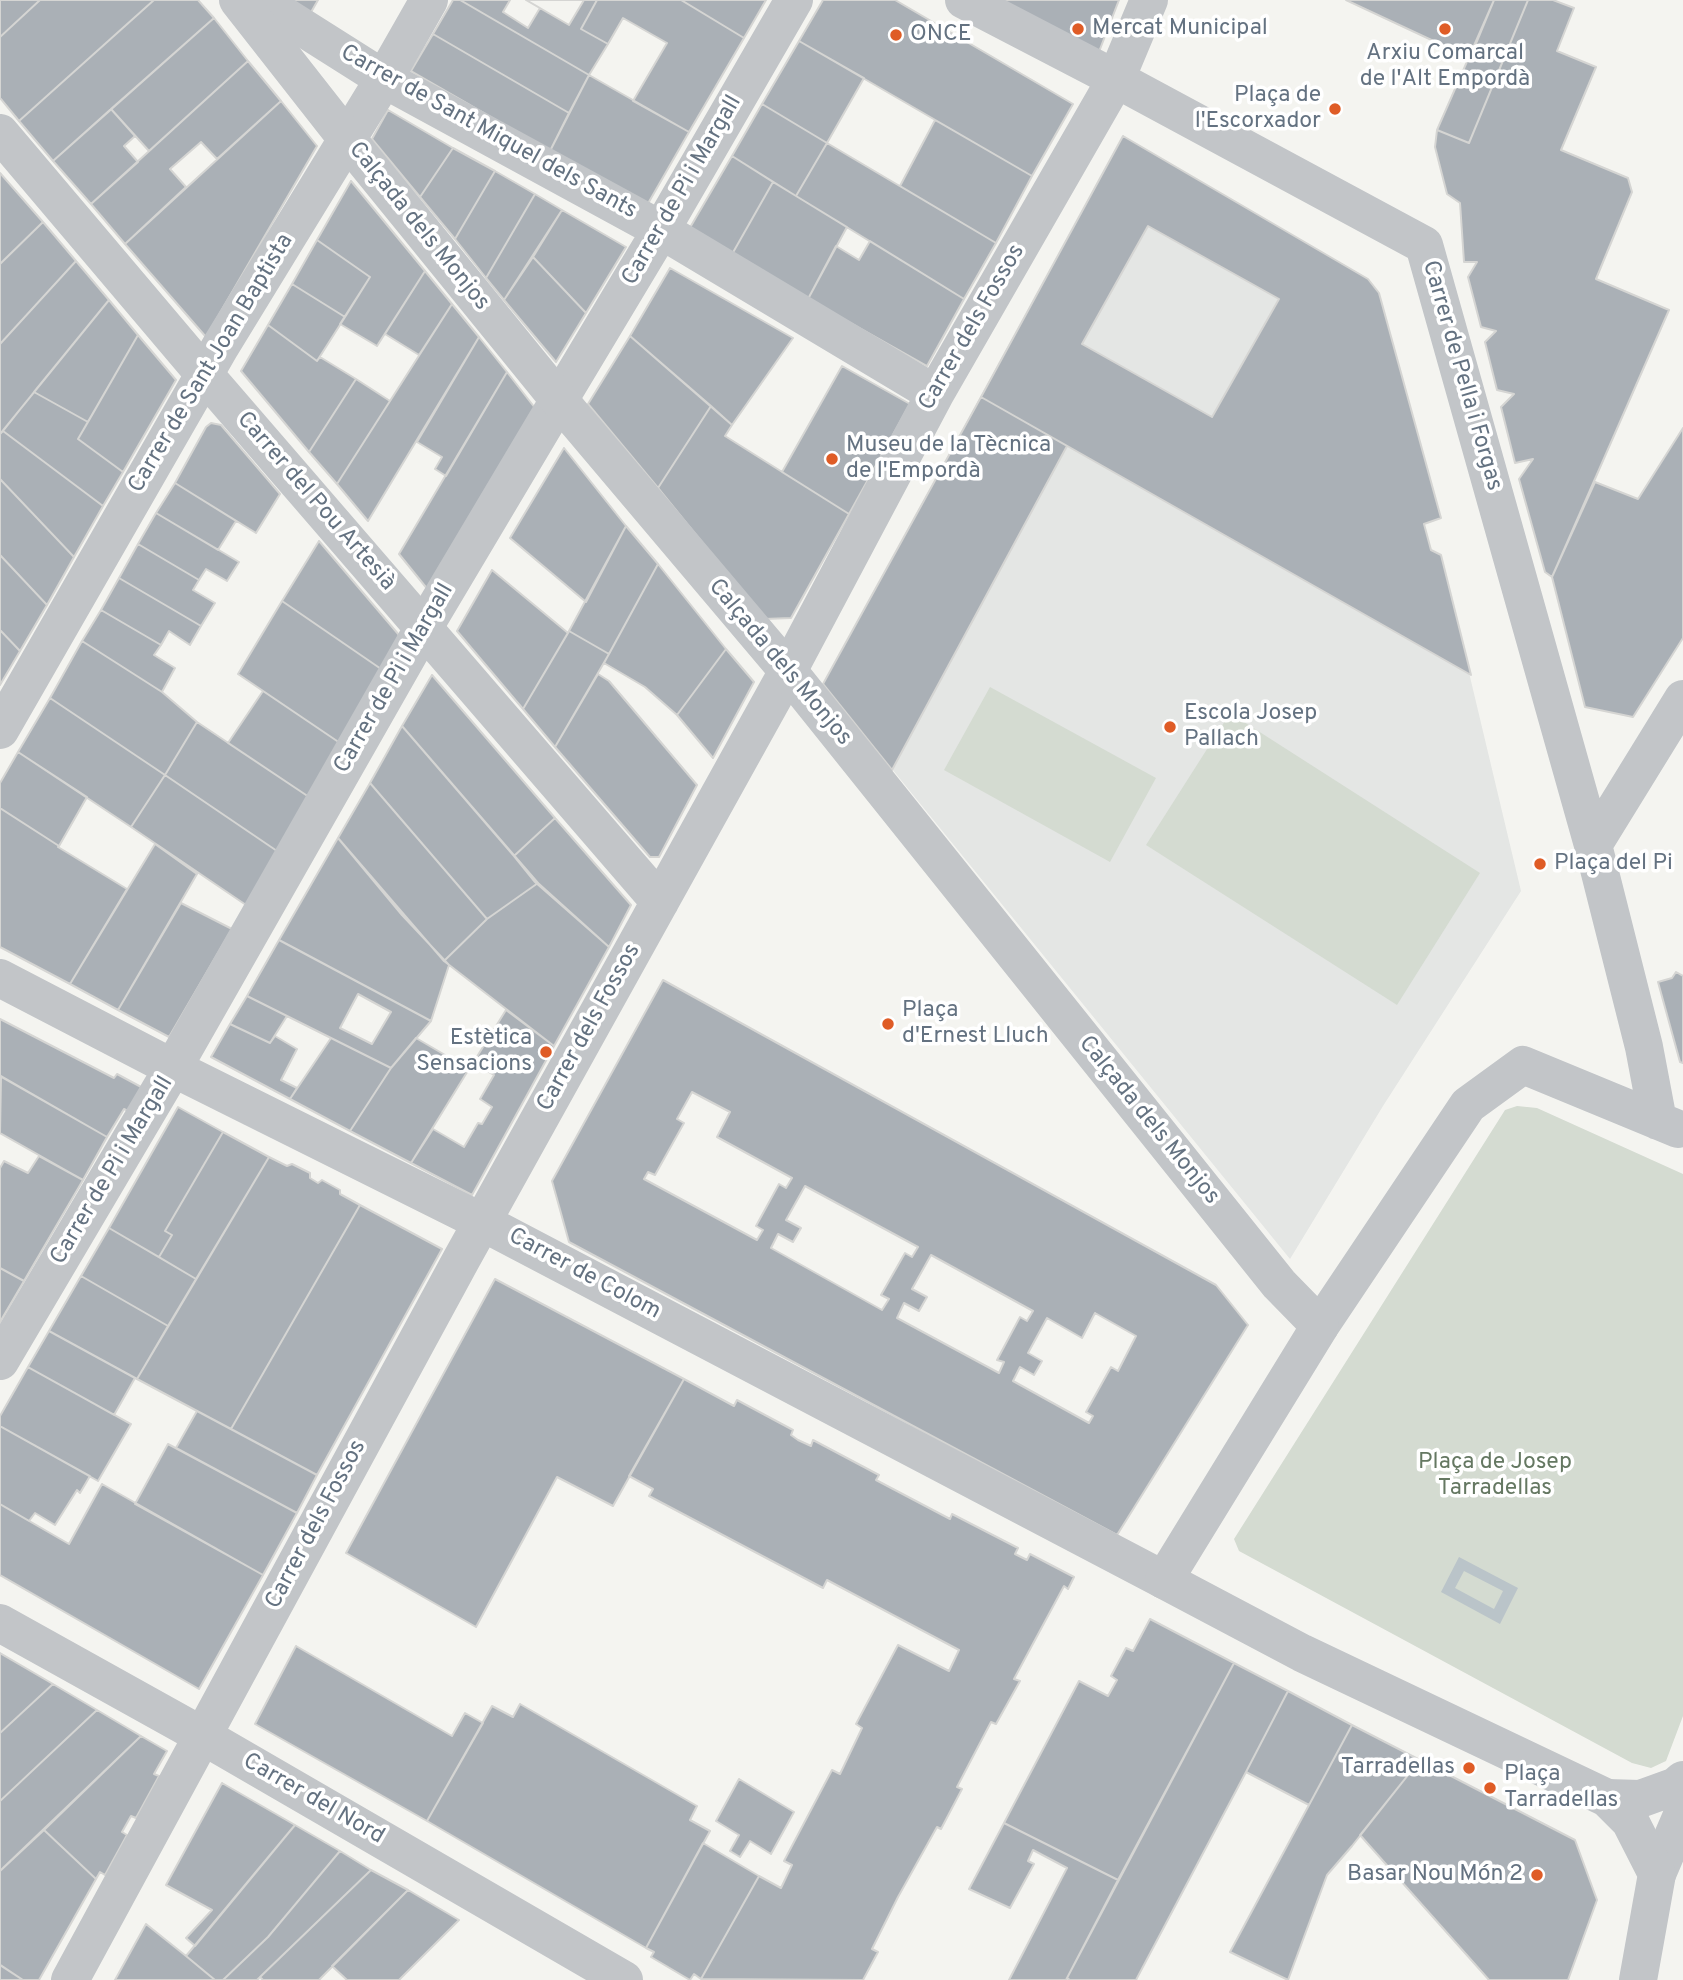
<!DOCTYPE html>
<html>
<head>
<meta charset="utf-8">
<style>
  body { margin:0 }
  canvas { display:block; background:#f4f4f0 }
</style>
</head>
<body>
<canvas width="1683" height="1980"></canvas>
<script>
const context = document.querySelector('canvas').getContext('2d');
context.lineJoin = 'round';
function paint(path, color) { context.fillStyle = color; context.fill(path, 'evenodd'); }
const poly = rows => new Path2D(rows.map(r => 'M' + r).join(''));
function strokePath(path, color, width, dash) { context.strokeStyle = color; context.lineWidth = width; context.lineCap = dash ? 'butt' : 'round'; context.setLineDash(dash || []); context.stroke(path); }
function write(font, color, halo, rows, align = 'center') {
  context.font = font + ' Overpass,sans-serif'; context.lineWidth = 7; context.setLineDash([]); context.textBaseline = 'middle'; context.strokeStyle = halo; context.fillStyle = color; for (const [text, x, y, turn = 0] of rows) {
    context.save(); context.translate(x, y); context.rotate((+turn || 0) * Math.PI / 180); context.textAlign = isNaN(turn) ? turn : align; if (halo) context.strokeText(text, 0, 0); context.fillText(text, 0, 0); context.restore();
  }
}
paint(poly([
  [1123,136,1368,279,1379,293,1441,518,1424,524,1431,550,1441,555,1521,891,1383,1106,1290,1259,823,684]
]), '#e4e6e4');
paint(poly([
  [990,687,1156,778,1110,862,944,770],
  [1230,713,1480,873,1397,1005,1146,845],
  [1517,1106,1537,1108,1683,1174,1683,1716,1666,1761,1651,1768,1632,1763,1239,1551,1234,1539,1505,1110]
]), '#d4dbd1');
paint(poly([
  [1459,1557,1518,1588,1500,1624,1441,1592],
  [1464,1571,1503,1591,1494,1609,1455,1588]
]), '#bac4c9');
const building = poly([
  [0,0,40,0,0,37,0,0],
  [40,0,154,0,19,121,0,98,0,37,40,0],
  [154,0,198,0,214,18,53,161,19,121,154,0],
  [286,0,318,0,310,14,286,0],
  [453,0,460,0,589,75,569,113,433,34,453,0],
  [460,0,510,0,503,12,528,28,540,8,526,0,597,0,581,29,608,44,589,75,460,0],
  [526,0,584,0,569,25,526,0],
  [597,0,681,0,744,38,689,132,633,101,667,43,623,18,608,44,581,29,597,0],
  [681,0,766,0,744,38,681,0],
  [823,0,895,0,1073,104,1032,176,799,41,823,0],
  [999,0,1119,0,1097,57,999,0],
  [1346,0,1494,0,1470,58,1346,0],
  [1494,0,1528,0,1469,143,1437,130,1494,0],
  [1528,0,1553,0,1574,8,1557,51,1596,67,1561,150,1628,178,1632,192,1596,279,1669,310,1552,577,1545,572,1519,479,1533,459,1515,463,1501,407,1514,394,1497,390,1485,342,1496,331,1481,327,1468,277,1477,262,1464,262,1460,203,1447,194,1435,147,1437,130,1469,143,1528,0],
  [214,18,248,61,149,151,111,109,214,18],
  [433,34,569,113,550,151,411,71,433,34],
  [799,41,864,78,827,143,762,104,799,41],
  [248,61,281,101,217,159,201,142,170,169,186,187,125,244,91,204,248,61],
  [589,75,689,132,646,207,550,151,589,75],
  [281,101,317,146,206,337,125,244,281,101],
  [762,104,827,143,796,196,732,156,762,104],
  [111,109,135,136,124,146,138,162,91,204,53,161,111,109],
  [388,110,453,148,420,197,372,139,388,110],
  [935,120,1032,176,996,243,900,186,935,120],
  [1123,136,1368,279,1379,293,1441,518,1424,524,1431,550,1441,555,1471,675,981,397,1123,136],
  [1148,226,1279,299,1212,417,1082,344,1148,226],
  [827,143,996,243,964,299,796,196,827,143],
  [453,148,495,171,455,239,420,197,453,148],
  [732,156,773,182,731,256,688,231,732,156],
  [495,171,535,194,486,278,455,239,495,171],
  [0,173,43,222,0,264,0,173],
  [351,181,425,271,377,346,340,324,370,277,317,240,351,181],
  [773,182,847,227,808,299,731,256,773,182],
  [535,194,562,210,504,300,486,278,535,194],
  [562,210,626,247,586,313,533,257,562,210],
  [43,222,76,261,0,344,0,264,43,222],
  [317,240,370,277,345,317,292,284,317,240],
  [870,241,964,299,927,366,808,299,836,246,859,260,870,241],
  [533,257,586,313,556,362,504,300,533,257],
  [76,261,109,300,0,434,0,344,76,261],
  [670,268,793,338,732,425,630,336,670,268],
  [425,271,452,304,419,355,385,334,425,271],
  [292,284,345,317,317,361,268,325,292,284],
  [109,300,138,335,88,422,34,392,109,300],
  [452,304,479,337,368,521,337,484,452,304],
  [268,325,317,361,320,357,356,379,309,452,241,371,268,325],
  [138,335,176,380,123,472,78,439,138,335],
  [630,336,711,406,658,488,588,404,630,336],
  [479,337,507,372,446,476,435,469,442,457,417,442,479,337],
  [842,366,910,404,849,514,782,472,842,366],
  [507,372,535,408,429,591,399,554,507,372],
  [356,379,390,401,337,484,309,452,356,379],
  [34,392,88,422,78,439,123,472,103,506,3,431,34,392],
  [981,397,1067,446,892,770,823,684,981,397],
  [711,406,732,425,725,436,849,514,791,618,764,619,658,488,711,406],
  [211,423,221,425,280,494,256,533,175,483,206,427,211,423],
  [1683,428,1683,638,1633,717,1585,707,1552,577,1595,482,1638,499,1683,428],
  [3,431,103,506,74,557,0,479,0,434,3,431],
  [564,448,626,526,586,602,510,538,564,448],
  [0,479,74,557,47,605,0,555,0,479],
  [175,483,236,521,218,550,156,513,175,483],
  [156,513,239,562,227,581,206,569,199,580,138,544,156,513],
  [626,526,658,564,609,654,569,631,626,526],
  [319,541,399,635,384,671,282,601,319,541],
  [138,544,199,580,193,590,215,603,201,626,119,578,138,544],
  [0,555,47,605,20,651,0,630,0,555],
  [658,564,726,649,677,715,645,687,604,663,658,564],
  [492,570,568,633,523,709,457,631,492,570],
  [119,578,201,626,190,645,169,631,161,645,101,610,119,578],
  [282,601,384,671,340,743,238,674,282,601],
  [101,610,161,645,154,655,175,668,162,692,82,641,101,610],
  [0,630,20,651,0,685,0,630],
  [569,631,609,654,555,747,523,709,569,631],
  [82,641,162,692,197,722,165,775,50,698,82,641],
  [726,649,754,682,713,758,677,715,726,649],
  [598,674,609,681,697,785,659,857,650,857,555,747,598,674],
  [432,675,555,818,514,856,402,726,432,675],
  [263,691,340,743,309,797,228,743,263,691],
  [50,698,165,775,131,827,18,752,50,698],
  [197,722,309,797,277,851,165,775,197,722],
  [402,726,538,883,487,919,370,783,402,726],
  [18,752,87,797,59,846,0,808,0,783,18,752],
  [165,775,277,851,246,905,131,827,165,775],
  [370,783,487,919,444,961,338,838,370,783],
  [0,808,59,846,58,847,127,889,70,984,0,947,0,808],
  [555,818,631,905,609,947,535,882,514,856,555,818],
  [338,838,402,915,449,965,431,1021,279,940,338,838],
  [155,844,197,874,118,1010,70,984,155,844],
  [538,883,609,947,554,1046,444,961,487,919,538,883],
  [181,903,232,929,169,1037,118,1010,181,903],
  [279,940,298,950,431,1021,391,1068,247,996,279,940],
  [358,994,391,1012,372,1044,340,1028,358,994],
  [1676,972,1683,976,1683,1063,1680,1062,1658,982,1672,978,1676,972],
  [663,980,1216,1285,1248,1325,1117,1535,569,1242,552,1181,663,980],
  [692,1092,730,1112,717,1137,792,1178,786,1188,779,1184,756,1226,763,1230,757,1240,644,1179,648,1172,655,1175,684,1123,677,1119,692,1092],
  [805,1186,918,1247,912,1257,905,1253,881,1295,889,1299,882,1310,771,1248,778,1234,793,1242,801,1228,786,1220,805,1186],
  [931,1255,1033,1311,1027,1321,1020,1317,997,1360,1004,1362,999,1373,897,1318,904,1303,919,1311,927,1297,912,1289,931,1255],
  [1095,1313,1136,1336,1118,1371,1111,1367,1086,1412,1093,1416,1089,1423,1013,1381,1020,1367,1034,1375,1042,1361,1028,1353,1047,1318,1082,1338,1095,1313],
  [247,996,287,1016,270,1043,230,1024,247,996],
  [506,1010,554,1046,472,1195,411,1163,433,1129,464,1147,478,1123,482,1124,492,1107,480,1099,494,1075,473,1063,506,1010],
  [0,1019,114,1078,117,1074,143,1088,128,1111,124,1109,107,1137,0,1076,0,1019],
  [230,1024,270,1043,275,1036,297,1049,281,1080,297,1088,290,1099,211,1057,230,1024],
  [331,1038,391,1068,350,1131,290,1099,331,1038],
  [416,1038,469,1069,411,1163,350,1131,391,1068,416,1038],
  [1,1076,107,1137,83,1180,0,1133,1,1076],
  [178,1107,223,1132,165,1231,172,1235,159,1257,109,1228,178,1107],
  [223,1132,269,1157,196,1279,159,1257,172,1235,165,1231,223,1132],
  [39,1156,83,1180,24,1281,0,1268,0,1168,4,1161,28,1173,39,1156],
  [269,1157,287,1166,292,1164,310,1173,310,1178,318,1183,322,1180,340,1190,340,1194,360,1205,231,1429,137,1379,269,1157],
  [360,1205,442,1249,317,1475,231,1429,360,1205],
  [109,1228,196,1279,168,1326,81,1276,109,1228],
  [0,1268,24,1281,0,1322,0,1268],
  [81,1276,168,1326,137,1379,49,1331,81,1276],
  [495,1279,684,1379,613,1506,557,1477,476,1627,346,1553,495,1279],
  [49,1331,135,1378,114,1415,28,1367,49,1331],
  [28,1367,131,1424,98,1481,0,1426,0,1416,28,1367],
  [684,1379,734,1406,737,1400,793,1430,791,1435,798,1440,811,1446,813,1440,879,1475,876,1480,950,1519,952,1514,1018,1548,1015,1554,1027,1560,1030,1554,1074,1577,1068,1589,1064,1586,1014,1679,1020,1681,996,1724,991,1722,957,1787,962,1789,941,1829,937,1827,898,1897,872,1949,878,1952,863,1980,701,1979,759,1876,781,1888,792,1865,784,1861,832,1770,840,1774,862,1728,856,1724,898,1645,949,1671,959,1650,827,1580,823,1588,649,1496,653,1489,629,1476,684,1379],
  [197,1411,317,1475,297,1513,176,1448,197,1411],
  [0,1426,90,1476,80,1493,77,1490,55,1525,35,1513,29,1521,0,1504,0,1426],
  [168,1444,297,1513,263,1575,135,1504,168,1444],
  [102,1484,263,1575,199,1689,0,1575,0,1504,69,1544,102,1484],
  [1150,1619,1234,1663,1118,1880,1004,1823,1079,1681,1108,1696,1117,1680,1111,1676,1126,1648,1133,1651,1150,1619],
  [296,1646,452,1736,465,1713,483,1723,427,1821,255,1724,296,1646],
  [0,1653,53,1684,0,1733,0,1653],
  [1234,1663,1288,1691,1246,1772,1136,1980,1070,1980,1067,1978,1234,1663],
  [53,1684,97,1710,0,1801,0,1733,53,1684],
  [1288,1691,1352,1725,1309,1805,1246,1772,1288,1691],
  [520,1704,697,1806,690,1820,710,1831,646,1948,427,1821,492,1706,513,1717,520,1704],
  [97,1710,141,1736,0,1871,0,1801,97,1710],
  [1352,1725,1420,1760,1352,1846,1327,1875,1288,1980,1230,1952,1352,1725],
  [141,1736,167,1751,154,1774,159,1776,136,1818,131,1816,122,1832,127,1835,105,1875,100,1872,96,1879,44,1830,141,1736],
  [1420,1760,1575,1840,1597,1900,1568,1980,1489,1980,1360,1835,1420,1760],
  [739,1779,794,1812,771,1854,750,1841,740,1857,730,1851,739,1835,716,1821,739,1779],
  [222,1783,295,1825,195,1946,186,1938,212,1910,166,1885,222,1783],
  [1004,1823,1118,1880,1066,1980,1009,1980,1067,1868,1033,1850,1028,1861,1034,1864,1010,1908,969,1889,1004,1823],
  [295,1825,340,1851,268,1937,223,1980,215,1980,186,1956,295,1825],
  [44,1830,96,1879,39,1980,23,1980,0,1965,0,1871,44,1830],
  [703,1843,759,1876,701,1979,694,1974,690,1980,651,1957,654,1952,646,1948,703,1843],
  [340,1851,371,1870,257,1980,223,1980,268,1937,340,1851],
  [371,1870,408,1890,319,1980,263,1980,260,1977,371,1870],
  [408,1890,459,1920,399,1980,347,1980,332,1966,408,1890],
  [146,1924,186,1956,215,1980,115,1980,146,1924],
  [0,1965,2,1966,23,1980,0,1980,0,1965]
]);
paint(building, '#aab0b6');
strokePath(building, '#d5d5d3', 2);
strokePath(poly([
  [424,627,559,400]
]), '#c2c5c8', 38);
strokePath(poly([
  [259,0,384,79,661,230,935,394],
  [964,0,1116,79,1424,245,1593,845,1644,1047,1658,1121],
  [0,133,204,374,660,902],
  [559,400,661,230,794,0],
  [0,730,220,347,384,79,429,0],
  [1593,845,1683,699],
  [0,978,173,1068,482,1222,1164,1580],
  [1320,1326,1468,1105,1523,1065,1678,1129],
  [0,1361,173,1068,424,627],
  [0,1623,203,1736,624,1980],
  [1607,1798,1640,1799,1676,1786,1683,1780],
  [1657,1874,1683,1813],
  [70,1980,461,1260,788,671,935,394,1116,79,1149,0]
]), '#c2c5c8', 38);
strokePath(poly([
  [238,0,347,139,559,400,788,671,1279,1284,1320,1326,1164,1580,1302,1653,1607,1798,1630,1821,1657,1874,1638,1980]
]), '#c2c5c8', 38);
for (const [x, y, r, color] of [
  [1078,29,7,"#df5c26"],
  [1445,29,7,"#df5c26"],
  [896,35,7,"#df5c26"],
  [1335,109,7,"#df5c26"],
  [832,459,7,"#df5c26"],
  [1170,727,7,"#df5c26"],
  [1540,864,7,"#df5c26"],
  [888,1024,7,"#df5c26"],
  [546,1052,7,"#df5c26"],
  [1469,1768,7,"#df5c26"],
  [1490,1788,7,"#df5c26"],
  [1537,1875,7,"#df5c26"]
]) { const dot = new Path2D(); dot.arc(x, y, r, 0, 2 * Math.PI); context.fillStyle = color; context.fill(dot); strokePath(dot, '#fff', 2.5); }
write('23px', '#647281', '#fff', [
  ["Mercat Municipal",1092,29],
  ["ONCE",910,35],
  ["Arxiu Comarcal",1445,54,"center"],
  ["de l'Alt Empordà",1445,80,"center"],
  ["Plaça de",1321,96,"right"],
  ["l'Escorxador",1321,122,"right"],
  ["Museu de la Tècnica",846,446],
  ["de l'Empordà",846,472],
  ["Escola Josep",1184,714],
  ["Pallach",1184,740],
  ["Plaça del Pi",1554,864],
  ["Plaça",902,1011],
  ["d'Ernest Lluch",902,1037],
  ["Estètica",532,1039,"right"],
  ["Sensacions",532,1065,"right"],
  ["Tarradellas",1455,1768,"right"],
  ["Plaça",1504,1775],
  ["Tarradellas",1504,1801],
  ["Basar Nou Món 2",1523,1875,"right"]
], 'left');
write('23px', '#647281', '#fff', [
  ["Carrer de Sant Miquel dels Sants",488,133,29],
  ["Carrer de Pi i Margall",683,191,-60],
  ["Calçada dels Monjos",418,227,51],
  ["Carrer dels Fossos",973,328,-60],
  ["Carrer de Sant Joan Baptista",212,364,-59],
  ["Carrer de Pella i Forgas",1461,376,74],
  ["Carrer del Pou Artesià",315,502,49],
  ["Calçada dels Monjos",779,663,50],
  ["Carrer de Pi i Margall",395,679,-60],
  ["Carrer dels Fossos",590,1028,-61],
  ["Calçada dels Monjos",1148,1121,51],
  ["Carrer de Pi i Margall",113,1171,-59],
  ["Carrer de Colom",584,1275,28],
  ["Carrer dels Fossos",317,1525,-62],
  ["Carrer del Nord",313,1800,30]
]);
write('23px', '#657862', '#fff', [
  ["Plaça de Josep",1495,1463],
  ["Tarradellas",1495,1489]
]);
</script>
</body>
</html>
